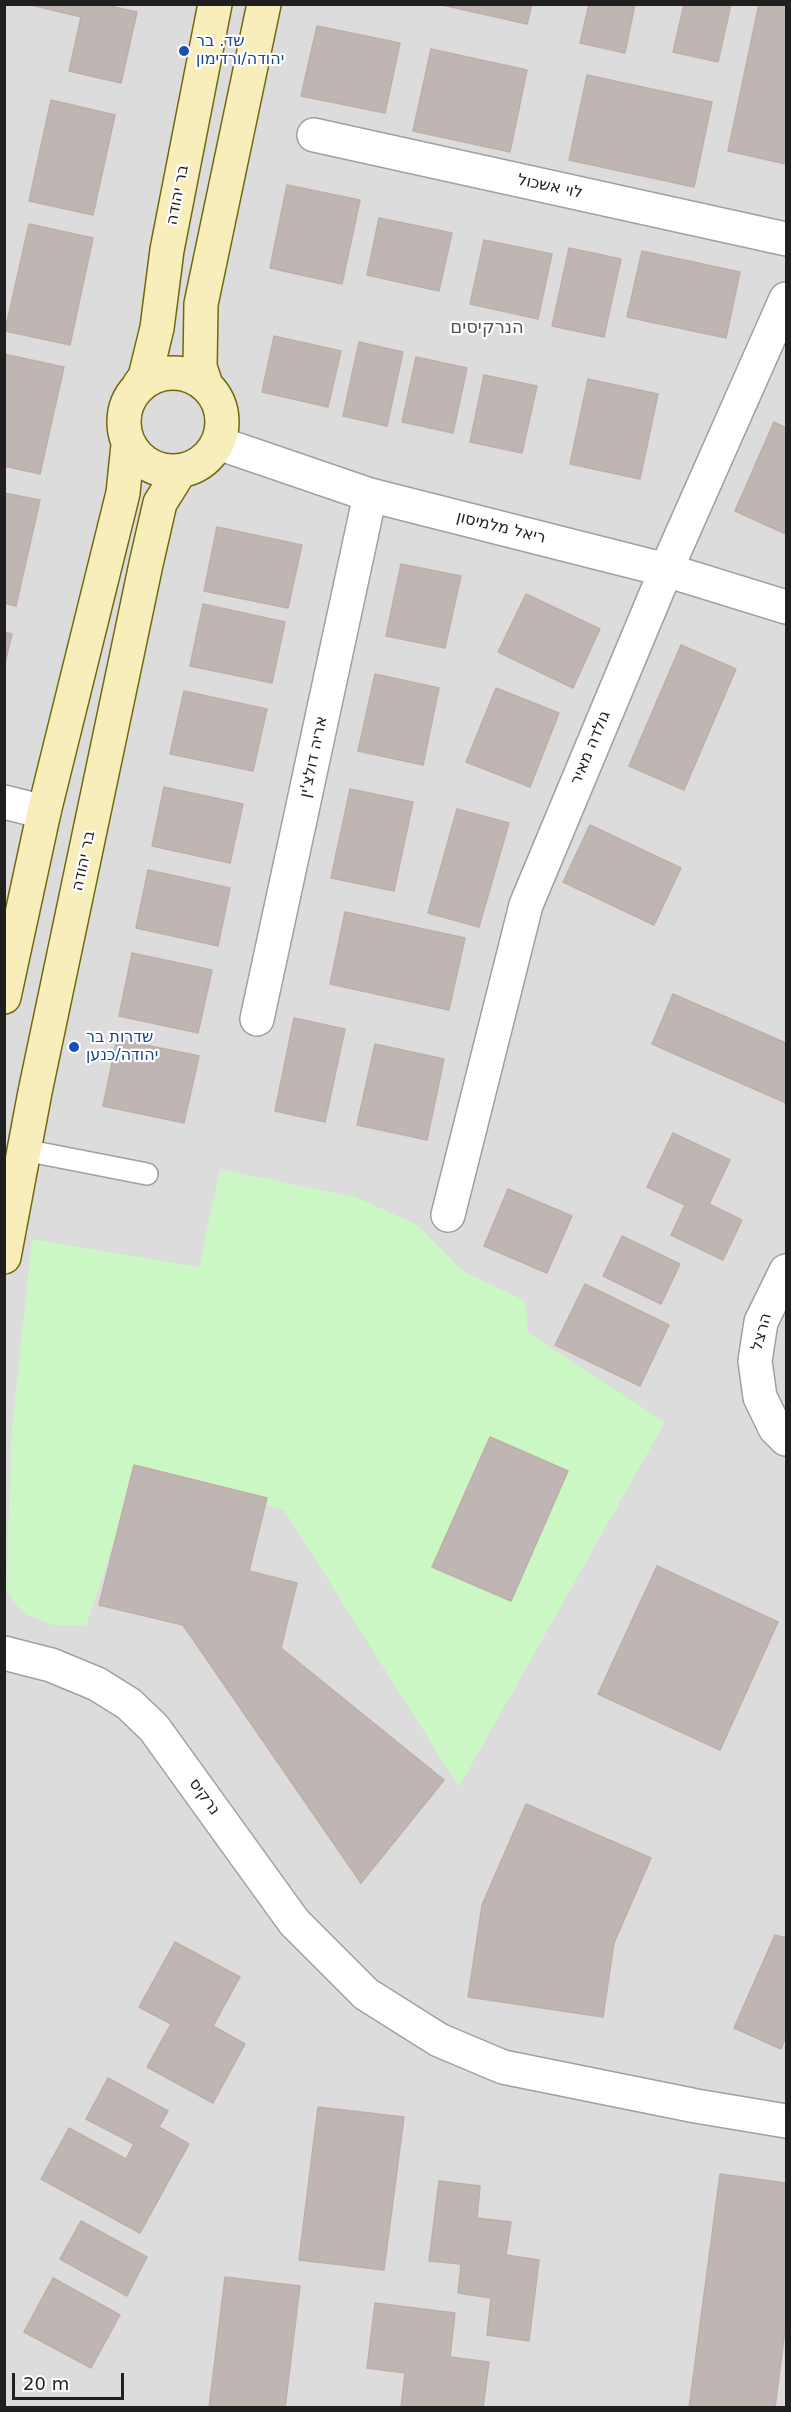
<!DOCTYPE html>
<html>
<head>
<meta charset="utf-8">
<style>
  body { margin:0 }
  #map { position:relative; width:791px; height:2412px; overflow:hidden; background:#efeae5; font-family:"DejaVu Sans",sans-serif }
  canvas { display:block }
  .frame { position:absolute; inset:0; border:6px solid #1f1f1f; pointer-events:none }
  .scale { position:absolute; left:12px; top:2373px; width:112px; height:27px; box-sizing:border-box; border:3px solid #1f1f1f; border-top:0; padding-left:8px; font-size:18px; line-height:21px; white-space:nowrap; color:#1f1f1f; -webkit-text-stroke:4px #fff; paint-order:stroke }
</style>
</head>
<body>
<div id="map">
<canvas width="791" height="2412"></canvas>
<div class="frame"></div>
<div class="scale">20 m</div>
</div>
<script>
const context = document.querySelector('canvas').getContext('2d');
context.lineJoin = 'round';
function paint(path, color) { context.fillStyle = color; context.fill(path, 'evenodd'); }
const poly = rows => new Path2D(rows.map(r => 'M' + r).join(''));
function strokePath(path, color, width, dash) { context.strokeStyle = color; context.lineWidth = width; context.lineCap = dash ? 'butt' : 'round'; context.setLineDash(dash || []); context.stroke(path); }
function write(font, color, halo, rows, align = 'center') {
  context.font = font + ' "DejaVu Sans",Heebo,sans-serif'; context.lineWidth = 4.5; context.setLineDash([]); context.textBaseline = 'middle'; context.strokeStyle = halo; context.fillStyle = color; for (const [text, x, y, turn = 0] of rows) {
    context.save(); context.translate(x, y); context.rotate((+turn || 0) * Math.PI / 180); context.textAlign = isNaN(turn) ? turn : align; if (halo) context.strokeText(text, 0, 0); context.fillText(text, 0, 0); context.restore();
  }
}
paint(poly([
  [5,5,786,5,786,2407,5,2407]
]), '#dddcdc');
paint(poly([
  [220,1169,355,1197,418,1225,461,1270,525,1301,528,1333,665,1422,459,1787,284,1510,140,1466,86,1626,54,1625,22,1613,6,1590,12,1427,32,1239,199,1267]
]), '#caf7c4');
const building = poly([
  [27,4,101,4,137,12,121,83,69,71,81,17,27,4],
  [438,4,532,4,527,24,438,4],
  [589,4,635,4,625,53,580,43,589,4],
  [684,4,731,4,718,62,673,52,684,4],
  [759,4,786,4,786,164,728,151,759,4],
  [317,26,400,43,385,113,301,96,317,26],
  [431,49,527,70,510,152,413,131,431,49],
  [587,75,712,102,694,187,569,160,587,75],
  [51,100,115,115,93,215,29,201,51,100],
  [287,185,360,200,342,284,270,268,287,185],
  [379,218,452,233,439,291,367,275,379,218],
  [29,224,93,238,70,345,5,331,29,224],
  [484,240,552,254,538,319,470,304,484,240],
  [569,248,621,259,604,337,552,326,569,248],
  [642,251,740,272,726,338,627,317,642,251],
  [274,336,341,351,328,407,262,392,274,336],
  [359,342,403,352,387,426,343,416,359,342],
  [4,354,64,367,40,474,4,466,4,354],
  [416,357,467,368,453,433,402,422,416,357],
  [484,375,537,386,522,453,470,442,484,375],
  [588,379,658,394,640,479,570,464,588,379],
  [774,422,786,428,786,534,735,511,774,422],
  [4,493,40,500,16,606,4,603,4,493],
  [217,527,302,545,288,608,204,591,217,527],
  [401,564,461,576,445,648,386,636,401,564],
  [526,594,600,629,573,688,498,652,526,594],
  [203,604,285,622,272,683,190,666,203,604],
  [4,632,12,634,4,667,4,632],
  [681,645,736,669,684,790,629,766,681,645],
  [375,674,439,688,423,765,358,751,375,674],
  [496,688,559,713,530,787,466,762,496,688],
  [184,691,267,709,253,771,170,754,184,691],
  [164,787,243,804,230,863,152,846,164,787],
  [350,789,413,802,394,891,331,878,350,789],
  [457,809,509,823,479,927,428,913,457,809],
  [590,825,681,868,654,925,563,882,590,825],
  [148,870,230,888,218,946,136,928,148,870],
  [345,912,465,938,449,1010,330,984,345,912],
  [132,953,212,970,198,1033,119,1016,132,953],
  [673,994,786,1043,786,1103,652,1044,673,994],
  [294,1018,345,1029,325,1122,275,1111,294,1018],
  [117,1039,199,1056,184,1123,103,1106,117,1039],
  [375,1044,444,1059,427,1140,357,1125,375,1044],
  [673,1133,730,1160,709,1204,742,1220,723,1260,671,1235,685,1205,647,1187,673,1133],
  [508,1189,572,1216,547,1273,484,1246,508,1189],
  [622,1236,680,1264,661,1304,603,1276,622,1236],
  [585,1284,669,1325,640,1386,555,1345,585,1284],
  [490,1437,568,1471,511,1601,432,1567,490,1437],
  [134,1465,267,1498,249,1571,297,1583,281,1648,444,1780,361,1883,183,1625,99,1605,134,1465],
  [657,1566,778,1622,720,1750,598,1694,657,1566],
  [526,1804,651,1858,614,1943,603,2017,468,1997,482,1905,526,1804],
  [775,1935,786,1938,786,2036,781,2049,734,2028,775,1935],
  [175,1942,240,1977,213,2026,245,2044,213,2103,147,2067,171,2024,139,2007,175,1942],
  [108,2078,168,2111,159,2127,189,2144,140,2233,41,2179,69,2128,126,2159,134,2144,86,2119,108,2078],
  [318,2107,404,2117,384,2270,299,2260,318,2107],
  [720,2174,786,2183,786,2322,775,2408,689,2408,720,2174],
  [439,2181,480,2186,477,2218,511,2222,506,2255,539,2260,529,2341,487,2335,491,2298,458,2293,461,2264,429,2261,439,2181],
  [81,2221,147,2257,127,2296,60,2259,81,2221],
  [225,2277,300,2286,285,2408,209,2408,225,2277],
  [53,2278,120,2315,91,2368,24,2332,53,2278],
  [375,2303,455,2313,450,2357,489,2362,483,2408,401,2408,405,2373,367,2368,375,2303]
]);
paint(building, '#bfb5b2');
strokePath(building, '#c0aea8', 1.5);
const lane = poly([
  [24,1150,147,1174]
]);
const street = poly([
  [314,135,786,239],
  [218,443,370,495,666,570,786,607],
  [4,802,44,812],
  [257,1019,370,495],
  [448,1215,526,905,666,570,786,299],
  [786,1271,761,1322,755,1361,760,1397,775,1428,786,1439],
  [4,1653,51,1665,97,1684,129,1704,154,1728,294,1922,366,1994,439,2040,503,2067,696,2106,786,2121]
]);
const secondary = poly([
  '124 422a49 49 0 1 1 98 0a49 49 0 1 1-98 0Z',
  [139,385,145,377,157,328,167,250,215,4],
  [206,385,200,367,201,304,264,4],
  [4,997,44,812,123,493,128,445],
  [4,1257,35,1092,146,564,160,503,180,471]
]);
strokePath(lane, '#a0a0a0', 24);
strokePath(street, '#a0a0a0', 36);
strokePath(secondary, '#71690a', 36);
strokePath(lane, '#fff', 21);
strokePath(street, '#fff', 33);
strokePath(secondary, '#f7eebb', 33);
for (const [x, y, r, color] of [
  [184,51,6,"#1a4fb4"],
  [74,1047,6,"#1a4fb4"]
]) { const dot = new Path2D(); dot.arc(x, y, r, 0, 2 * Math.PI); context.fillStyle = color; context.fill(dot); strokePath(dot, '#fff', 2); }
write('16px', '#164399', '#fff', [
  ["שד. בר",196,42],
  ["יהודה/ורדימון",196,60],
  ["שדרות בר",86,1038],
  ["יהודה/כנען",86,1056]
], 'left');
write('16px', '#1f1f1f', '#fff', [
  ["לוי אשכול",550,187,12],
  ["בר יהודה",178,195,-79],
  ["ריאל מלמיסון",501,528,14],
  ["גולדה מאיר",591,748,-67],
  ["אריה דולצ'ין",314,757,-78],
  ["בר יהודה",84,861,-78],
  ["הרצל",762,1332,-75],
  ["נרקיס",204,1797,54]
]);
write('18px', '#525252', '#fff', [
  ["הנרקיסים",487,328]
]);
</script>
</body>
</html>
